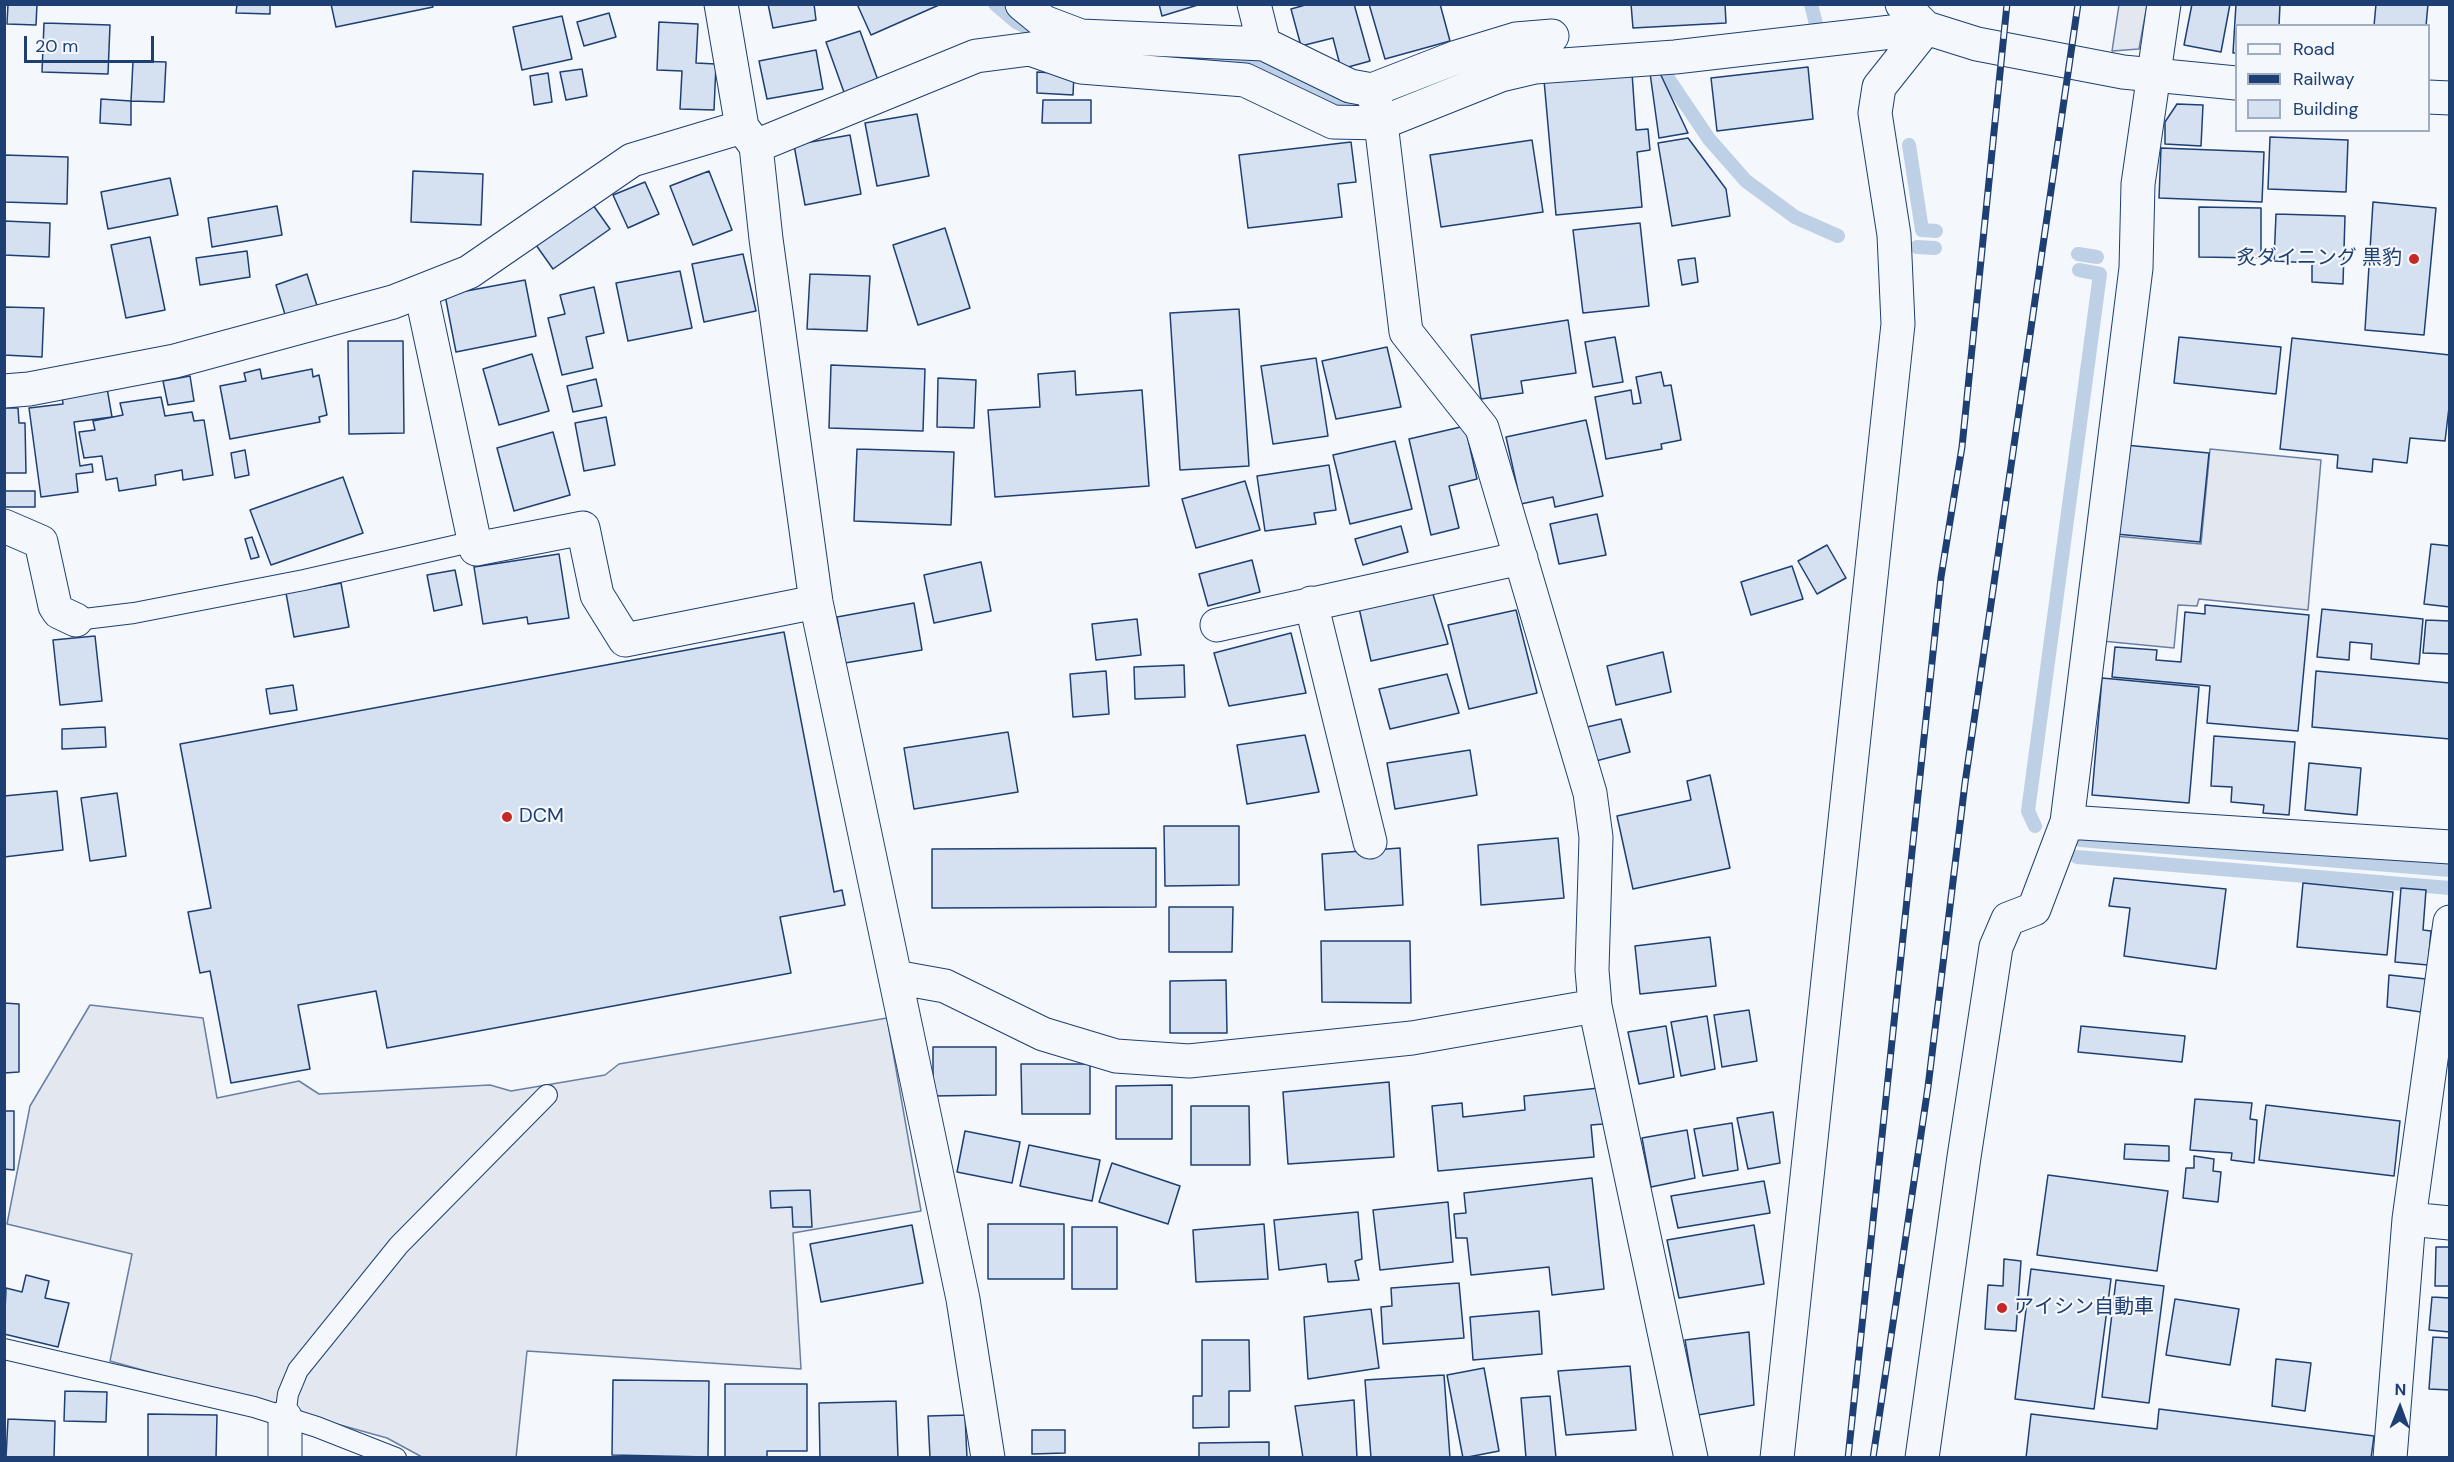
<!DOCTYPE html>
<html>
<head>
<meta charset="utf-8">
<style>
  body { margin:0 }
  #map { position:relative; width:2454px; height:1462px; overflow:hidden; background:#f4f7fb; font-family:"DM Sans",sans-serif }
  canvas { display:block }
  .frame { position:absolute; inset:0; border:6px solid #1d3f73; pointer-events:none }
  .legend { position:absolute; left:2235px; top:24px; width:195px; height:108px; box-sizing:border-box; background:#f4f7fb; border:2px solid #9eadc5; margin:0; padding:8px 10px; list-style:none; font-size:18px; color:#1d3f73 }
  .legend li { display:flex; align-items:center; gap:12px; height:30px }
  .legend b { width:30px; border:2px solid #9eadc5 }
  .north { position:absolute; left:2370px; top:1378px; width:60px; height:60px; -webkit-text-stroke:4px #f4f7fb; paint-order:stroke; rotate:1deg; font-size:16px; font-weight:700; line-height:24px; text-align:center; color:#1d3f73 }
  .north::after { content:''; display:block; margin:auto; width:21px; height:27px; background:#1d3f73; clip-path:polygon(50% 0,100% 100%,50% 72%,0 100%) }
  .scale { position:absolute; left:24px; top:36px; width:130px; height:27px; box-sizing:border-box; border:3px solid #1d3f73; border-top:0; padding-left:8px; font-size:18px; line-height:21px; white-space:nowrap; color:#1d3f73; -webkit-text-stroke:4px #f4f7fb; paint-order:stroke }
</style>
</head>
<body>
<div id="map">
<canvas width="2454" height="1462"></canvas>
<div class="frame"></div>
<ul class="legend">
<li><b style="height:8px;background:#f4f7fb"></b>Road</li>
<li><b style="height:8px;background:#1d3f73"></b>Railway</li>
<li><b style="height:16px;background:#d5e0f0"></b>Building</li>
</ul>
<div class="north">N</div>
<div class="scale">20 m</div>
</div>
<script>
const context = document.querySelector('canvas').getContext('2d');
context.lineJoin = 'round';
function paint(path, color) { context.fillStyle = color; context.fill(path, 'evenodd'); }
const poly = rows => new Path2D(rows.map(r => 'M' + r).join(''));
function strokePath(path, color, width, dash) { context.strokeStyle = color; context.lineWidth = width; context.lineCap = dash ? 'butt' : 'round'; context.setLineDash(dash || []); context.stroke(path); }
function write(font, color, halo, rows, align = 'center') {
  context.font = font + ' "DM Sans","Noto Sans JP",sans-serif'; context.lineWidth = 4.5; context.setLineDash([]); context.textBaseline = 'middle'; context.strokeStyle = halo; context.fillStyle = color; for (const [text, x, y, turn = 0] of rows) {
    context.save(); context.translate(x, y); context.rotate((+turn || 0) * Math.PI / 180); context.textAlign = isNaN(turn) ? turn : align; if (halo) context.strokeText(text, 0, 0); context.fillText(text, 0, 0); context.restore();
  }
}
const parking = poly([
  [2119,5,2147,5,2139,49,2112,51,2119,5],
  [2210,449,2321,460,2308,610,2199,599,2197,606,2178,605,2174,648,2102,641,2115,536,2201,544,2210,449],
  [90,1005,203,1018,217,1098,299,1081,319,1094,490,1085,511,1091,605,1075,619,1064,887,1018,921,1211,793,1233,801,1369,527,1351,516,1458,422,1457,387,1438,110,1361,132,1254,7,1224,30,1106,90,1005]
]);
paint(parking, '#e3e8f0');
strokePath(parking, '#687fa3', 1.5);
strokePath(poly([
  [995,4,1016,22,1036,32],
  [1811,4,1816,24],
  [1180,56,1268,66,1341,100,1359,101],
  [1655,59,1709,139,1746,181,1795,217,1838,236],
  [1909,145,1922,230,1936,231],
  [1917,247,1935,248],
  [2078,254,2097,257],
  [2035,826,2028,811,2100,274,2079,270],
  [2080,840,2450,870],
  [2077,857,2450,888]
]), '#bed0e5', 14);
const building = poly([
  [8,4,37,4,36,25,7,24,8,4],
  [237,4,270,4,270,14,236,13,237,4],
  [331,4,432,4,433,7,336,27,331,4],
  [768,4,814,4,816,20,773,28,768,4],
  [857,4,939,4,939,5,871,35,857,4],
  [1159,4,1201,4,1162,16,1159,4],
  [1309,4,1354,4,1370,61,1341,69,1333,38,1301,46,1291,9,1309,4],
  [1369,4,1440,4,1450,41,1385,59,1369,4],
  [1631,4,1725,4,1726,23,1633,28,1631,4],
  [2192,4,2230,4,2221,52,2184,45,2192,4],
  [2236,4,2280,4,2279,26,2236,26,2236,53,2233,53,2236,4],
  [2376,4,2428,4,2426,26,2374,26,2376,4],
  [609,13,616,37,584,46,577,22,609,13],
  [562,16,572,59,522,70,513,27,562,16],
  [659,22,698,24,696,63,716,64,714,110,680,109,682,71,657,70,659,22],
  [44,23,110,25,108,74,42,72,44,23],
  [860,31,879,83,845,95,826,42,860,31],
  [816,50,823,89,767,99,759,61,816,50],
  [133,61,166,62,164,102,131,101,133,61],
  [1808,67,1813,119,1717,131,1711,78,1808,67],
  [582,69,587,96,566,100,560,72,582,69],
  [1659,71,1688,133,1659,138,1650,73,1659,71],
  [1037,72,1074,74,1073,95,1037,93,1037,72],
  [548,73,552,102,534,105,530,76,548,73],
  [1632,73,1636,130,1648,129,1650,150,1637,152,1642,207,1556,215,1544,80,1632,73],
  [101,99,131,101,131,125,100,123,101,99],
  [1043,100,1091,100,1091,123,1042,123,1043,100],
  [2177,104,2203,105,2201,146,2165,144,2165,122,2177,104],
  [917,114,929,176,877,186,865,123,917,114],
  [850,135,861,194,805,205,794,145,850,135],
  [2270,137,2348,140,2346,192,2268,189,2270,137],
  [1688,138,1726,189,1730,216,1672,226,1658,143,1688,138],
  [1532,140,1543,212,1441,227,1430,155,1532,140],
  [1351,142,1356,182,1338,184,1342,217,1248,228,1239,155,1351,142],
  [2161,148,2264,152,2262,202,2159,198,2161,148],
  [4,155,68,157,67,204,4,202,4,155],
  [413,171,483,174,481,225,411,222,413,171],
  [709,171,732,230,693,245,670,186,709,171],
  [170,178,178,215,108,229,101,192,170,178],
  [645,182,659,214,628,228,613,195,645,182],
  [588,198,610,229,553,269,531,238,588,198],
  [2373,202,2436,208,2424,335,2365,330,2373,202],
  [277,206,282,235,212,247,208,218,277,206],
  [2199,207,2261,208,2261,258,2199,257,2199,207],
  [2276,214,2345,216,2343,284,2312,282,2312,263,2274,261,2276,214],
  [4,221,50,223,49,257,4,255,4,221],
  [1640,223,1649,306,1583,313,1573,230,1640,223],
  [945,228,970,308,918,325,893,245,945,228],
  [150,237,165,310,126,318,111,245,150,237],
  [247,251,250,277,200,285,196,258,247,251],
  [743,254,756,311,704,322,692,264,743,254],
  [1695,258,1698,282,1682,285,1678,260,1695,258],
  [680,271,692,328,628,341,616,283,680,271],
  [307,274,319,312,287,321,276,285,307,274],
  [810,274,870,276,867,331,807,329,810,274],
  [525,280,536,336,456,352,445,295,525,280],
  [594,287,604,333,586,337,593,368,562,375,548,318,565,314,560,295,594,287],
  [4,307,44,308,42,357,4,355,4,307],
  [1239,309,1249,466,1180,470,1170,313,1239,309],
  [1568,320,1576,373,1521,381,1523,393,1481,399,1471,335,1568,320],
  [1615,337,1623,382,1593,387,1585,342,1615,337],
  [2179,337,2281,347,2276,394,2174,383,2179,337],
  [2292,338,2450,355,2450,399,2445,441,2410,438,2407,463,2373,459,2372,472,2337,468,2338,455,2280,449,2292,338],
  [348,341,403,341,404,433,349,434,348,341],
  [1387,347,1401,407,1336,419,1322,361,1387,347],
  [532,354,549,411,499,425,483,369,532,354],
  [1316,358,1328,436,1273,444,1261,366,1316,358],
  [831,365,925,369,923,431,829,428,831,365],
  [260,369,262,379,312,369,313,377,319,375,327,415,319,417,320,422,230,439,220,386,246,381,244,373,260,369],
  [1075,371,1076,395,1142,390,1149,486,995,497,988,410,1040,407,1038,374,1075,371],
  [1661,372,1664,386,1671,385,1681,440,1661,444,1662,449,1606,459,1595,397,1631,390,1633,404,1641,403,1636,377,1661,372],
  [190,376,194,401,168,405,163,381,190,376],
  [938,378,976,380,974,428,937,427,938,378],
  [596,379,602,406,573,412,567,386,596,379],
  [107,388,112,417,74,422,80,466,92,464,93,472,76,474,78,492,41,497,29,408,63,404,62,395,107,388],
  [161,397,165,416,192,412,194,421,204,420,213,475,183,480,182,470,155,475,156,485,119,491,117,478,106,480,102,456,84,458,79,432,95,430,93,421,123,415,120,403,161,397],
  [4,408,18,408,19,423,25,423,26,473,4,473,4,408],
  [606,417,615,465,584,471,575,423,606,417],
  [1586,420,1603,496,1555,507,1553,497,1521,504,1506,437,1586,420],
  [1465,426,1477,479,1449,486,1459,528,1431,535,1409,439,1465,426],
  [553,432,570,495,514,511,497,448,553,432],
  [1395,441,1412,509,1350,524,1333,455,1395,441],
  [2125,445,2209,453,2200,542,2116,534,2125,445],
  [857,449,954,452,951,525,854,521,857,449],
  [245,450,249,475,235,478,231,453,245,450],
  [1329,465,1336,510,1314,513,1316,524,1265,531,1257,476,1329,465],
  [343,477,363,533,271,565,250,510,343,477],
  [1245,481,1260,530,1196,548,1182,499,1245,481],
  [4,491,35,491,35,507,4,507,4,491],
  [1597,514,1606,555,1559,564,1550,524,1597,514],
  [1401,526,1408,552,1363,565,1355,539,1401,526],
  [252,537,259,557,251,559,245,539,252,537],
  [2431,544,2450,546,2450,607,2424,604,2431,544],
  [1827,545,1846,578,1817,594,1798,561,1827,545],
  [559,554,569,618,528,624,527,617,483,624,474,567,559,554],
  [1252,560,1260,592,1208,606,1199,574,1252,560],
  [981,562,991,611,934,623,924,575,981,562],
  [1792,566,1803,599,1751,615,1741,582,1792,566],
  [455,570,462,605,434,611,427,575,455,570],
  [341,583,349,627,294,637,286,593,341,583],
  [1432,591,1448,644,1371,661,1359,608,1432,591],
  [914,603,922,650,845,663,837,617,914,603],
  [2205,605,2309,615,2298,731,2207,723,2210,686,2112,677,2115,647,2157,650,2156,660,2181,662,2185,612,2205,614,2205,605],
  [2322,609,2423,619,2419,664,2371,659,2372,644,2350,642,2349,660,2317,657,2322,609],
  [1516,610,1537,693,1469,709,1448,625,1516,610],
  [1137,619,1141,655,1096,660,1092,624,1137,619],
  [2426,620,2450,621,2450,654,2423,653,2426,620],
  [784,632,834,892,842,890,845,905,780,917,791,973,387,1048,376,991,298,1005,310,1069,231,1083,210,971,200,973,188,912,211,908,180,744,784,632],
  [1291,633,1306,693,1229,706,1214,653,1291,633],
  [95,636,102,701,60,705,53,640,95,636],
  [1663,652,1671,692,1616,705,1607,666,1663,652],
  [1184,665,1185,697,1135,699,1134,667,1184,665],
  [1106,671,1109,714,1073,717,1070,674,1106,671],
  [2316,671,2450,683,2450,739,2312,727,2316,671],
  [1447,674,1459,713,1390,729,1379,689,1447,674],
  [2102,678,2199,687,2189,803,2092,795,2102,678],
  [293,685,297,710,270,714,266,689,293,685],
  [1621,719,1630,752,1592,762,1583,728,1621,719],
  [105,727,106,747,62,749,62,729,105,727],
  [1008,732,1018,792,914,809,904,748,1008,732],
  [1305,735,1319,792,1247,804,1237,745,1305,735],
  [2214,736,2295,742,2289,815,2263,813,2264,805,2231,802,2232,787,2211,786,2214,736],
  [1470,750,1477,795,1395,809,1387,763,1470,750],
  [2309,763,2361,768,2357,815,2305,810,2309,763],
  [1710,775,1730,868,1633,889,1617,816,1691,800,1687,781,1710,775],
  [57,791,63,850,4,857,4,796,57,791],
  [117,793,126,856,90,861,81,798,117,793],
  [1164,826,1239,826,1239,885,1165,886,1164,826],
  [1558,838,1564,898,1481,905,1478,845,1558,838],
  [1156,848,1156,907,932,908,932,849,1156,848],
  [1400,848,1403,905,1325,910,1322,854,1400,848],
  [2114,878,2226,889,2216,969,2124,956,2130,908,2109,906,2114,878],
  [2303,883,2393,892,2387,955,2297,947,2303,883],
  [2401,888,2426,890,2423,930,2431,931,2428,965,2395,962,2401,888],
  [1169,907,1233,907,1232,952,1169,952,1169,907],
  [1710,937,1716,986,1640,994,1635,946,1710,937],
  [1321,941,1410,941,1411,1003,1322,1002,1321,941],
  [2389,975,2426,979,2421,1012,2387,1007,2389,975],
  [1226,980,1227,1033,1170,1033,1170,981,1226,980],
  [4,1003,19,1004,19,1072,4,1073,4,1003],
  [1749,1010,1757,1061,1722,1067,1714,1015,1749,1010],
  [1707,1016,1715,1069,1681,1076,1671,1022,1707,1016],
  [1666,1026,1674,1077,1639,1084,1628,1032,1666,1026],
  [2081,1026,2185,1036,2182,1062,2078,1052,2081,1026],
  [933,1047,996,1047,996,1095,933,1096,933,1047],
  [1021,1064,1090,1064,1090,1114,1022,1114,1021,1064],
  [1389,1082,1394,1157,1288,1164,1283,1092,1389,1082],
  [1172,1085,1172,1139,1116,1139,1116,1086,1172,1085],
  [1599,1088,1603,1124,1591,1125,1594,1157,1438,1171,1432,1106,1462,1103,1463,1117,1525,1110,1524,1096,1599,1088],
  [2195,1099,2252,1103,2250,1119,2257,1120,2254,1163,2231,1160,2232,1153,2190,1150,2195,1099],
  [2266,1105,2400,1121,2394,1176,2259,1160,2266,1105],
  [1191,1106,1249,1106,1250,1165,1191,1165,1191,1106],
  [4,1111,14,1111,14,1170,4,1169,4,1111],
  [1773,1112,1780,1163,1748,1169,1737,1118,1773,1112],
  [1732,1123,1738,1170,1703,1176,1694,1129,1732,1123],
  [1687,1130,1695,1178,1651,1187,1642,1138,1687,1130],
  [965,1131,1020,1142,1012,1183,957,1172,965,1131],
  [2125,1144,2169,1146,2169,1161,2124,1159,2125,1144],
  [1029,1145,1100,1160,1092,1201,1020,1186,1029,1145],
  [2194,1156,2214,1159,2213,1171,2221,1172,2218,1202,2183,1198,2186,1168,2194,1168,2194,1156],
  [1112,1163,1180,1186,1168,1224,1099,1202,1112,1163],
  [2048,1175,2168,1191,2157,1271,2037,1255,2048,1175],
  [1592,1178,1604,1289,1552,1295,1549,1267,1471,1275,1467,1238,1456,1238,1454,1214,1466,1213,1464,1193,1592,1178],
  [1764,1181,1770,1213,1678,1228,1671,1196,1764,1181],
  [810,1190,812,1227,793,1227,792,1207,771,1208,770,1191,810,1190],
  [1448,1202,1453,1262,1380,1270,1373,1210,1448,1202],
  [1358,1212,1362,1259,1355,1261,1359,1280,1328,1282,1326,1264,1279,1270,1274,1220,1358,1212],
  [988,1224,1064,1224,1064,1279,988,1279,988,1224],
  [1264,1224,1268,1279,1196,1282,1193,1230,1264,1224],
  [912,1225,923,1283,821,1302,810,1244,912,1225],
  [1754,1225,1764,1284,1679,1298,1667,1240,1754,1225],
  [1072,1227,1117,1227,1117,1289,1072,1289,1072,1227],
  [2436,1247,2450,1247,2450,1286,2435,1286,2436,1247],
  [2004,1259,2021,1261,2016,1331,1985,1329,1988,1285,2003,1286,2004,1259],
  [2031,1269,2111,1279,2094,1409,2015,1399,2031,1269],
  [26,1275,49,1281,45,1298,69,1303,58,1347,4,1334,6,1288,22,1292,26,1275],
  [2116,1280,2164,1286,2149,1403,2102,1397,2116,1280],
  [1459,1283,1464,1338,1383,1344,1381,1307,1392,1306,1391,1288,1459,1283],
  [2432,1297,2450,1298,2450,1332,2429,1330,2432,1297],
  [2175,1299,2239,1309,2230,1365,2166,1355,2175,1299],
  [1371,1309,1379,1368,1308,1379,1304,1317,1371,1309],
  [1539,1311,1542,1354,1473,1360,1470,1317,1539,1311],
  [1749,1332,1754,1405,1698,1415,1685,1340,1749,1332],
  [2433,1337,2450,1338,2450,1390,2429,1389,2433,1337],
  [1202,1340,1249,1340,1250,1391,1229,1391,1229,1427,1193,1428,1193,1396,1202,1396,1202,1340],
  [2276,1359,2311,1363,2305,1411,2272,1406,2276,1359],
  [1630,1366,1636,1430,1566,1435,1558,1371,1630,1366],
  [1484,1368,1499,1451,1463,1458,1447,1375,1484,1368],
  [1444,1375,1450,1458,1371,1458,1365,1380,1444,1375],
  [613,1380,709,1381,708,1457,612,1455,613,1380],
  [725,1384,807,1384,807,1451,767,1451,767,1458,725,1458,725,1384],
  [65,1391,107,1392,106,1422,64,1421,65,1391],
  [1550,1396,1556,1458,1526,1458,1521,1398,1550,1396],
  [1354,1400,1357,1458,1303,1458,1295,1406,1354,1400],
  [896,1401,898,1458,820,1458,819,1403,896,1401],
  [2159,1409,2374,1436,2371,1458,2026,1458,2031,1414,2157,1429,2159,1409],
  [148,1414,217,1415,216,1458,148,1458,148,1414],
  [965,1415,967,1458,930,1458,928,1416,965,1415],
  [8,1419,55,1421,54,1458,6,1458,8,1419],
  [1032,1430,1065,1430,1065,1453,1032,1454,1032,1430],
  [1269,1442,1269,1458,1199,1458,1199,1443,1269,1442]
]);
paint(building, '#d5e0f0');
strokePath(building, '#1d3f73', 1.5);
const lane = poly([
  [76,620,134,613,304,580,475,541],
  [4,1349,254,1407,317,1427,396,1458],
  [285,1417,288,1394,298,1370,399,1245,547,1095]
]);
const street = poly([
  [721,4,742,127,756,146,766,239,816,602,963,1299,988,1458],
  [1022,4,1044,22,1081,36,1264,44,1350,86,1372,90,1457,57,1516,39,1552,36],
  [1254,4,1264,44],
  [1372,90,1381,123,1406,332,1482,428,1590,793,1596,837,1592,970,1595,1006,1691,1458],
  [756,146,976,56,1030,49,1081,67,1245,80,1333,122,1381,123,1501,75,1535,67,1675,57,1926,28],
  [421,292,476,549,583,528,597,595,625,640,816,602],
  [4,391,29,389,175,361,393,302,469,272,632,160,742,127],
  [4,526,41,542,55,606,59,612,76,620],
  [1311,603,1370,842],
  [1217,625,1521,558],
  [2067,822,2450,847],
  [895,977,945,986,1043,1034,1116,1056,1189,1061,1412,1038,1595,1006],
  [2409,1219,2450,1223],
  [285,1458,285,1417],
  [1777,1458,1898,324,1894,235,1875,113,1879,87,1926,28],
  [1922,1458,1964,1157,1996,947,2008,919,2034,909,2067,822,2136,268,2138,184,2164,4],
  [2390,1458,2409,1219,2450,922]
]);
const secondary = poly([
  [1902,4,1926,28,1977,44,2123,72,2236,83],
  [2428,97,2450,98]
]);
strokePath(lane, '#1d3f73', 22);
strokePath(street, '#1d3f73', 35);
strokePath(secondary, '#1d3f73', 35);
strokePath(lane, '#f4f7fb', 20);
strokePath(street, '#f4f7fb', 33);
strokePath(secondary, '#f4f7fb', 33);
const rail = poly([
  [1848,1458,1941,577,1962,447,2007,4],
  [1873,1458,1928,1087,1965,783,2078,4]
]);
strokePath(rail, '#1d3f73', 7);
strokePath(rail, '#f4f7fb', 4.5, [14]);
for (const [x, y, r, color] of [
  [2414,259,6,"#c62828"],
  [507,817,6,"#c62828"],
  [2002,1308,6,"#c62828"]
]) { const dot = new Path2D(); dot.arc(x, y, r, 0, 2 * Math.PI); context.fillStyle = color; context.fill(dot); strokePath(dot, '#f4f7fb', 2); }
write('20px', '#1d3f73', '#f4f7fb', [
  ["炙ダイニング 黒豹",2402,259,"right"],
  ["DCM",519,817],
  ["アイシン自動車",2014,1308]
], 'left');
</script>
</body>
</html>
